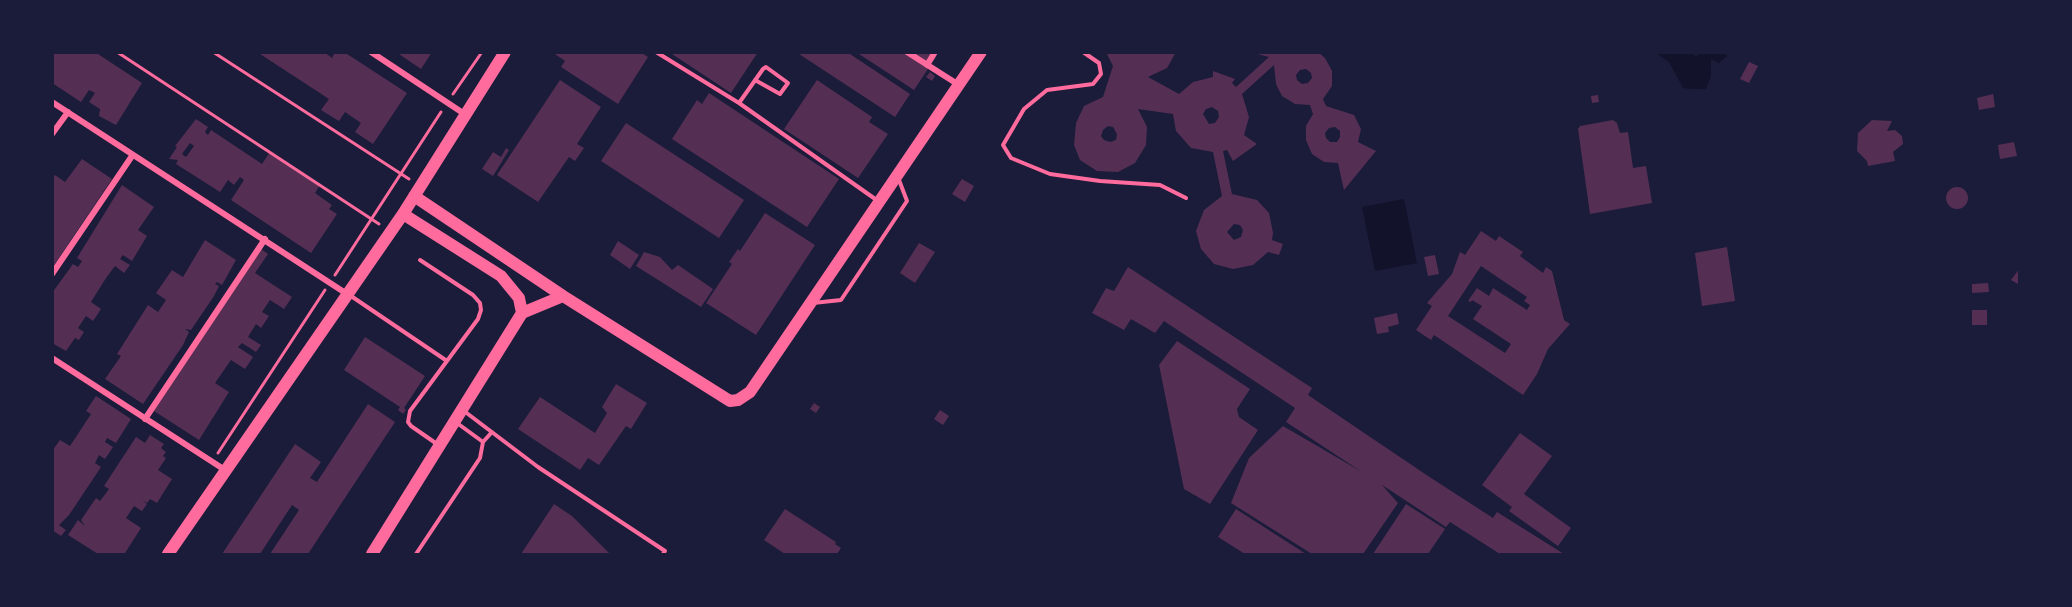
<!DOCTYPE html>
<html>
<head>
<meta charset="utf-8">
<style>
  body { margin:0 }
  #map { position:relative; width:2072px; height:607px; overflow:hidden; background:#1b1b3a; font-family:"Archivo Narrow",sans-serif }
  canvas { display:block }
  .frame { position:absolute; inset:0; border:54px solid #1b1b3a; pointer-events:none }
</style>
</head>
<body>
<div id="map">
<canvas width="2072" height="607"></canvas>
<div class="frame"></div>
</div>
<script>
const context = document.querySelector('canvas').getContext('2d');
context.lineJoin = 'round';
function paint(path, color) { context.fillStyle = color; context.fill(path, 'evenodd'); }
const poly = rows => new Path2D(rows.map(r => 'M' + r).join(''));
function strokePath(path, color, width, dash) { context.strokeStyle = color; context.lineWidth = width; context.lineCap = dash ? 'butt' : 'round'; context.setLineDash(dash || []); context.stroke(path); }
paint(poly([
  [1656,53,1692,53,1696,57,1700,53,1725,53,1727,56,1719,63,1711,59,1711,76,1706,89,1692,89,1683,88,1669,62],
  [1404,199,1417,263,1375,271,1362,207]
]), '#12122b');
paint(poly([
  [52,52,95,52,142,83,116,125,99,116,100,109,89,102,95,93,89,90,81,102,52,83],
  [257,52,324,52,332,58,335,52,344,52,407,93,373,144,355,132,361,123,345,112,339,121,321,110,329,99],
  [396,52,432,52,421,69],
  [552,52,640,52,648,57,618,104,561,67,565,61],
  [669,52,758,52,731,93],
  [796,52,847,52,910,94,895,117],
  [856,52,929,52,936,57,914,90],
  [1106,52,1176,52,1167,68,1148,77,1179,94,1193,82,1213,77,1213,71,1235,79,1232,83,1236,87,1269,57,1250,52,1318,52,1325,58,1332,71,1332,86,1323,99,1326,106,1354,115,1361,129,1358,142,1376,151,1344,190,1338,163,1324,162,1312,154,1306,140,1306,126,1313,114,1310,105,1295,104,1282,96,1276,84,1274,65,1242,94,1249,117,1244,135,1257,144,1233,161,1227,150,1223,151,1232,194,1257,200,1269,213,1273,233,1272,240,1283,244,1279,255,1268,252,1253,265,1233,269,1214,264,1201,249,1196,231,1204,210,1222,196,1213,152,1191,148,1176,131,1173,114,1138,109,1147,127,1146,145,1135,163,1118,172,1097,171,1080,160,1074,145,1076,123,1084,106,1103,97,1113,66],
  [1306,69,1311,73,1312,78,1308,83,1302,84,1297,80,1296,75,1300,70],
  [1212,107,1218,111,1219,117,1215,123,1209,124,1203,114,1206,109],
  [1108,126,1113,127,1117,134,1116,140,1110,142,1104,140,1101,136,1103,130],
  [1335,127,1340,131,1340,137,1337,142,1330,142,1326,138,1325,133,1329,128],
  [1234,224,1240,225,1243,230,1241,237,1234,240,1227,232],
  [1749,62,1758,66,1749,83,1740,79],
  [930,72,935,76,932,81,926,77],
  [560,80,601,107,577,144,584,148,575,161,569,157,538,202,497,175],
  [817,80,872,117,869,122,888,134,858,178,784,129],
  [709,93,839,179,807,227,672,139,697,100,702,104],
  [1993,94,1995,107,1979,110,1977,98],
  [1598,95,1599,102,1592,103,1591,96],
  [196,119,208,127,205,132,208,135,211,130,262,164,270,152,320,185,315,193,332,205,329,209,337,214,311,253,231,200,244,180,240,177,234,185,228,180,220,192,176,164,178,160,169,159,177,147,175,146],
  [190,143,194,146,186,157,182,154],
  [1613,120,1617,123,1620,133,1628,132,1633,168,1646,166,1652,203,1590,214,1578,129,1580,126],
  [1872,120,1892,121,1887,131,1895,130,1902,136,1903,144,1893,152,1895,161,1868,166,1867,161,1857,151,1858,133],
  [626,123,744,200,719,238,601,161],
  [2014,142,2017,156,2000,159,1998,145],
  [506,148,509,150,493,176,482,169,493,152,501,157],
  [82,159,112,179,52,268,52,179,55,175,65,182],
  [962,179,974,186,965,202,952,194],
  [122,185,154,207,138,230,147,236,132,261,123,255,120,259,130,265,124,273,115,266,106,278,91,302,101,309,93,321,86,316,78,328,84,332,79,340,75,338,66,351,52,343,52,293,73,264,78,267,82,261,77,258],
  '1946 198a11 11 0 1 1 22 0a11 11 0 1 1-22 0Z',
  [765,213,815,245,756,335,706,303,732,264,729,262,738,249,740,251],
  [1481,231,1496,241,1499,236,1523,252,1520,256,1543,273,1546,267,1552,271,1564,320,1570,324,1548,349,1537,374,1523,395,1434,335,1431,340,1416,330,1432,306,1427,303,1452,274,1460,252,1465,255],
  [1481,266,1527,297,1524,301,1530,305,1527,310,1493,288,1489,296,1477,288,1468,301,1471,302,1472,300,1482,306,1473,319,1511,344,1505,353,1448,316],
  [205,240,236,260,222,285,217,282,215,284,219,286,214,296,191,330,185,329,189,332,183,345,143,404,105,379,121,356,117,354,148,305,158,312,166,300,156,293,172,270,183,277],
  [618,241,639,255,630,269,610,255],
  [919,243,935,252,915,283,900,273],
  [1727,247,1735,301,1702,306,1695,253],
  [261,249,268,254,255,273,292,297,284,309,270,300,262,312,269,316,261,328,256,324,248,337,261,345,256,352,242,343,238,347,253,357,245,369,231,360,215,383,229,392,199,440,154,411],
  [644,252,660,257,672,270,678,265,713,289,701,307,636,266],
  [1435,255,1439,274,1428,276,1424,257],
  [1128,267,1312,388,1308,395,1428,476,1493,518,1497,512,1564,554,1500,554,1450,522,1446,527,1382,485,1398,503,1363,554,1312,554,1231,503,1249,458,1283,426,1362,472,1286,422,1295,408,1164,321,1155,333,1131,319,1124,330,1092,313,1106,288,1114,291],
  [2020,268,2020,285,2011,280],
  [1988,283,1989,292,1972,293,1972,284],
  [1972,310,1987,310,1987,325,1972,325],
  [1397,313,1399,324,1388,327,1389,332,1377,334,1374,318],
  [365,337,425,376,404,408,406,410,403,414,398,410,400,407,344,370],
  [1177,341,1250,389,1237,409,1239,417,1258,430,1210,504,1184,489,1159,365],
  [616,384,647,403,631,429,626,426,599,465,588,458,580,470,518,429,540,397,595,433,607,413,602,407],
  [96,396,131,419,116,443,107,438,105,442,113,447,105,459,99,455,95,463,101,467,69,515,59,525,66,530,61,536,52,530,52,451,60,440,70,446,91,414,86,411],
  [814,403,820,407,816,413,810,409],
  [368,404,395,422,308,554,270,554,299,510,292,505,260,554,222,554,295,444,321,462,310,478,317,482],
  [940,410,949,416,943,425,934,419],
  [1520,433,1552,456,1524,494,1571,528,1558,546,1509,511,1512,507,1482,485],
  [150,435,164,444,161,448,166,452,163,456,166,458,158,470,172,479,157,503,150,499,147,503,142,500,147,504,142,511,134,506,126,518,141,528,125,553,98,554,68,535,78,520,85,526,81,520,96,498,100,501,109,489,104,486,136,437,145,443],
  [554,504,572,516,610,554,521,554],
  [1406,504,1445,529,1428,554,1373,554],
  [785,509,836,542,835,544,841,548,837,554,785,554,764,540],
  [1236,509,1306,554,1245,554,1218,537]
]), '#542f53');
strokePath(poly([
  [117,52,379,224],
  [213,52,409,179],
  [453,94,482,52],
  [335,275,441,112],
  [218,453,325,290]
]), '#ff6b9d', 3);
strokePath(poly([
  [656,52,739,103,763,69,766,67,788,83,780,94,755,80],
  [1083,52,1099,63,1101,74,1093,84,1047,90,1024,109,1003,145,1011,158,1050,174,1100,181,1160,185,1186,198],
  [739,103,878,201],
  [420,260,473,295,480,303,481,310,478,319,410,411,408,422,411,426,437,444],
  [351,296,447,361],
  [813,303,841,300,907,201,899,180],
  [464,411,538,467,665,551,663,554],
  [457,423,483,442],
  [416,554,480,458,483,442,492,432]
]), '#ff6b9d', 4);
strokePath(poly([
  [371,52,466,115],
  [907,52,959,85],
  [927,65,935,52],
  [52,102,347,294],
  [52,134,68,112],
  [52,274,132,156],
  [52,358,225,470],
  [145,419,265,239]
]), '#ff6b9d', 6);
strokePath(poly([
  [414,196,563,296,730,401,738,400,750,392,981,52],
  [403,214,501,276,519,298,522,313],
  [168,554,403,214,505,52],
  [372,554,522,313,563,296]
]), '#ff6b9d', 12);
</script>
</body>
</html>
